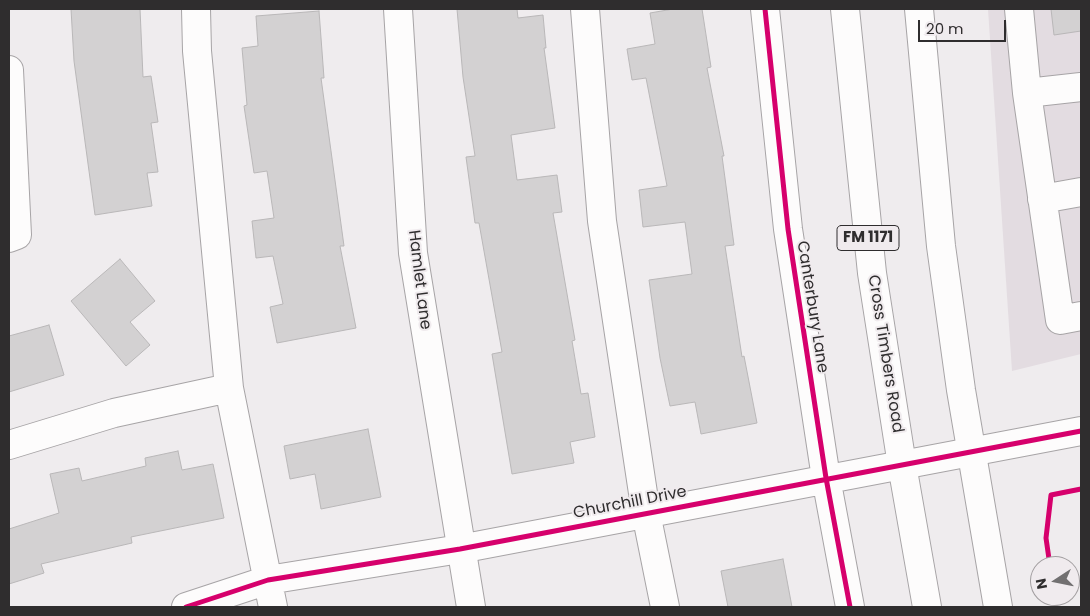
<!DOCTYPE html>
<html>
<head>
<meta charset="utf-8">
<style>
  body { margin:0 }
  #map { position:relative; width:1090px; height:616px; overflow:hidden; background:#efecee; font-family:Poppins,sans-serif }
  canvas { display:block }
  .frame { position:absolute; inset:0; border:10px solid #2f2d2e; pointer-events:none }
  .north { position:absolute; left:1030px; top:556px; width:50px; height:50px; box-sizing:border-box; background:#f0ebee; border:1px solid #a39fa1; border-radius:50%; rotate:259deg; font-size:14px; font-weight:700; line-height:20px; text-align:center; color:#2f2d2e }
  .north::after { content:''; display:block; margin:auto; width:18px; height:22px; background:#727071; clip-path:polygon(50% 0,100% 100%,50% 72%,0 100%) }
  .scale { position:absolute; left:918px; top:20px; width:88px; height:22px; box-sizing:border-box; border:2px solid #2f2d2e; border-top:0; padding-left:6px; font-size:15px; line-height:18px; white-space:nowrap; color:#2f2d2e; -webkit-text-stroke:4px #f0ebee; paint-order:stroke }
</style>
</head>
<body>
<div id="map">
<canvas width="1090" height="616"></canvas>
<div class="frame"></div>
<div class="north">N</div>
<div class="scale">20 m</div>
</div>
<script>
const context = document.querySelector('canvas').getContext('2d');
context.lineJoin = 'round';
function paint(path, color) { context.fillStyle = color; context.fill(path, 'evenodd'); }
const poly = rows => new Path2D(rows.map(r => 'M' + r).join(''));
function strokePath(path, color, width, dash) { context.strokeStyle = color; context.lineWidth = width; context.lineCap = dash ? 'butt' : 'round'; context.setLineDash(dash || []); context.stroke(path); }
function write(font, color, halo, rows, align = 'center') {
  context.font = font + ' Poppins,sans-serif'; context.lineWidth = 4; context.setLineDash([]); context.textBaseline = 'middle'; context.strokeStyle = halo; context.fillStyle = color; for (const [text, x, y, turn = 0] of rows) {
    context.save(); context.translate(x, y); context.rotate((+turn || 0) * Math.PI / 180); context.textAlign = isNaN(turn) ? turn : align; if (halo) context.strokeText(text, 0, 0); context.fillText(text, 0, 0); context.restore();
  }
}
paint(poly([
  [988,9,1081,9,1081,354,1012,371]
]), '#e3dce1');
const building = poly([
  [71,9,140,9,143,77,151,76,158,122,151,123,158,172,147,173,152,206,95,215,74,61,71,9],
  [457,9,517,9,518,18,543,15,546,48,544,48,555,128,511,135,517,180,557,175,562,212,553,213,575,340,572,341,581,394,588,393,595,437,570,442,574,463,512,474,492,354,502,352,479,223,475,223,466,157,475,156,463,77,457,9],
  [673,9,702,9,711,67,707,68,724,156,722,156,734,245,725,246,742,357,744,356,757,423,701,434,695,402,670,406,660,358,649,280,692,274,685,222,643,227,639,190,667,186,646,78,632,80,627,49,655,44,650,13,673,9],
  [1051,9,1081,9,1081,31,1054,35,1051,9],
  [319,11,324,78,321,78,344,246,340,246,356,328,277,343,270,307,283,304,273,256,256,258,252,221,274,218,267,171,254,173,244,106,247,105,242,48,258,46,256,16,319,11],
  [120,259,155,301,130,322,150,345,126,366,71,301,120,259],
  [49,325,64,375,9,392,9,336,49,325],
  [368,429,381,497,321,509,315,474,290,479,284,446,368,429],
  [178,451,182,470,213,464,224,518,131,537,132,543,41,564,44,573,9,584,9,529,59,513,50,474,79,468,82,481,146,466,145,458,178,451],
  [783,559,792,607,728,607,721,571,783,559]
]);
paint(building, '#d3d1d2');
strokePath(building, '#b9b7b8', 1);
const minor = poly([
  [196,9,197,51,229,388,273,607],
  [398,9,413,253,471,607],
  [585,9,602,221,646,513,665,607],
  [765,9,788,229,826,478,850,607],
  [1019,9,1027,93],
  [9,70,17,235,9,238],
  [1081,87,1027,93,1060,320,1081,316],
  [1042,199,1081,192],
  [9,445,114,413,229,388],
  [186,607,268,580,460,549,1081,431]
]);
const major = poly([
  [845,9,872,273,902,465,927,607],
  [919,9,941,246,961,390,998,607]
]);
strokePath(minor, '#a7a4a6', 30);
strokePath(major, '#a7a4a6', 30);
strokePath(minor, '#fdfcfc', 28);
strokePath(major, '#fdfcfc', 28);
strokePath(poly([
  [765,9,788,229,826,478,850,607],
  [1050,566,1046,538,1051,495,1081,489],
  [186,607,268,580,460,549,1081,431]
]), '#d6006c', 5);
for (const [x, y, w] of [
  [868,238,62]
]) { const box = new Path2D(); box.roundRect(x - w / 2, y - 12.5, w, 25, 4); context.fillStyle = '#f0ebee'; context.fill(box); strokePath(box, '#2f2d2e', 1); }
write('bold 15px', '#2f2d2e', null, [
  ["FM 1171",868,238]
]);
write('16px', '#2f2d2e', '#f0ebee', [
  ["Hamlet Lane",419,280,83],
  ["Canterbury Lane",812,307,81],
  ["Cross Timbers Road",885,354,81],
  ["Churchill Drive",630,503,-11]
]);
</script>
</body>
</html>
